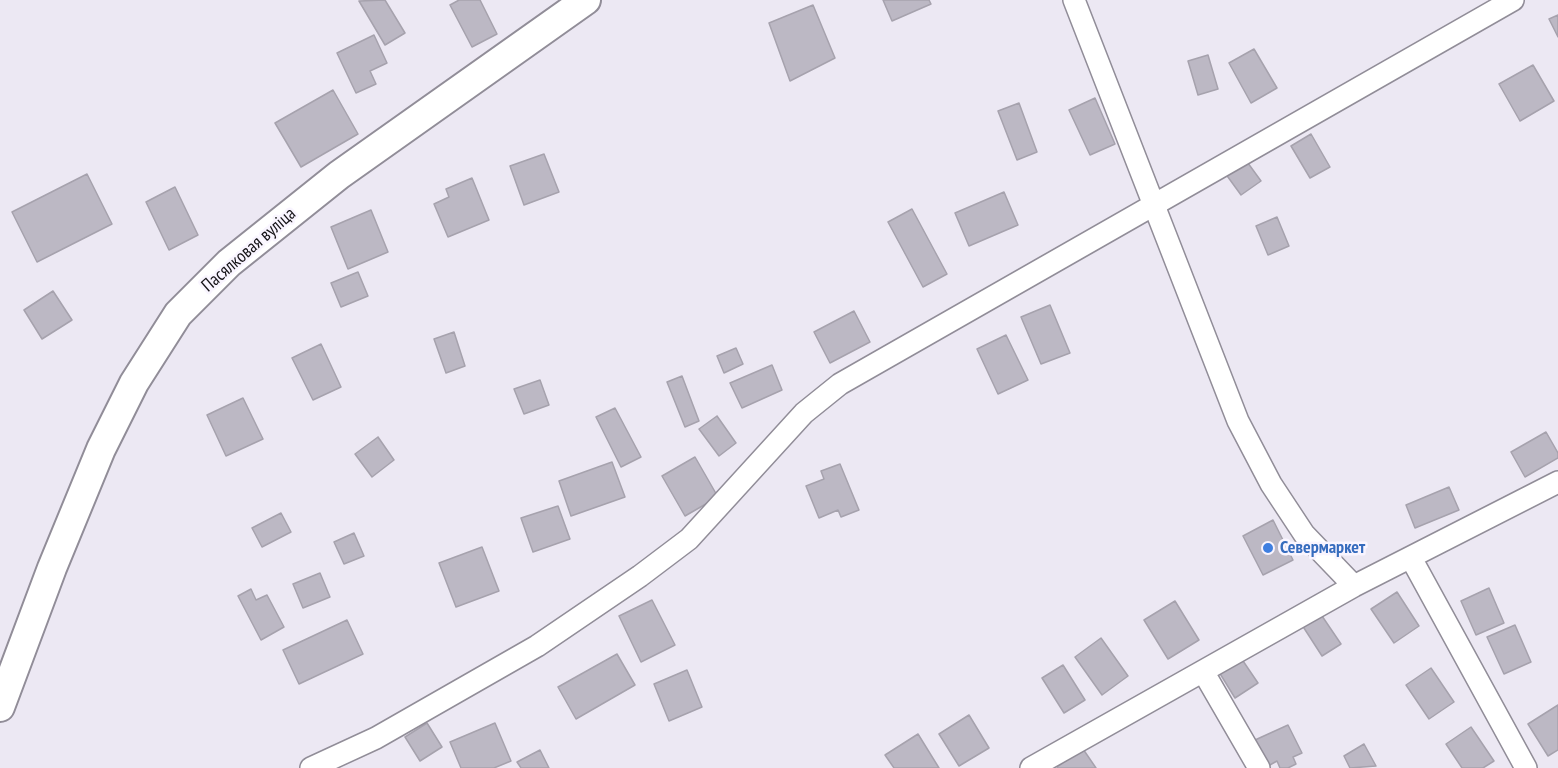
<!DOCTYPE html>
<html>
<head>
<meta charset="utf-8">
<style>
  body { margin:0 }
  canvas { display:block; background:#ece8f3 }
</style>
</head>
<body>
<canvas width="1558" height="768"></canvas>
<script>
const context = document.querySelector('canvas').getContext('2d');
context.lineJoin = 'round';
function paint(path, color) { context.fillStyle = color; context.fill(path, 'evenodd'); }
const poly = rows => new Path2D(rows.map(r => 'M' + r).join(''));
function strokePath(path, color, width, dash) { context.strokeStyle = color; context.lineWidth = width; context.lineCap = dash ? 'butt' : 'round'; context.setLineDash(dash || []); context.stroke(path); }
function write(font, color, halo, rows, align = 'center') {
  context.font = font + ' "PT Sans Narrow",sans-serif'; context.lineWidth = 5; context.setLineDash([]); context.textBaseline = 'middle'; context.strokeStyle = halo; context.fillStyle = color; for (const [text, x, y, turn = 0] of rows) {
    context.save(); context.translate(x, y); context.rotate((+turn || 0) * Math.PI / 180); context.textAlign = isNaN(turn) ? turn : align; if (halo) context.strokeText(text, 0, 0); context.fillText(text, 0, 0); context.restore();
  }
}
const building = poly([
  [385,0,405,33,385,45,359,1,385,0],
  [459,0,480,0,497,34,472,47,450,5,459,0],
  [883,0,929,0,931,4,892,21,883,0],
  [813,5,835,58,790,81,769,23,813,5],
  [1558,15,1558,37,1549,19,1558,15],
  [374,35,387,63,370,71,376,84,356,93,337,53,374,35],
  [1254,49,1277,88,1251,103,1229,63,1254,49],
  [1208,55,1218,89,1198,95,1188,61,1208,55],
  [1533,65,1554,101,1520,121,1499,84,1533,65],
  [333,90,358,134,301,167,275,123,333,90],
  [1095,98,1115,144,1090,155,1069,110,1095,98],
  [1019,103,1037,152,1017,160,998,111,1019,103],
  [1311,134,1330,167,1310,178,1291,146,1311,134],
  [544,154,559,192,524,205,510,166,544,154],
  [1245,159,1261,181,1241,195,1225,173,1245,159],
  [87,174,112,224,37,262,12,212,87,174],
  [472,178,489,220,448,237,434,204,449,197,446,189,472,178],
  [175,187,198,235,169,250,146,202,175,187],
  [1004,192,1018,225,969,246,955,213,1004,192],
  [912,209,947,274,923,287,888,222,912,209],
  [371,210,388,252,348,269,331,227,371,210],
  [1277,217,1289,246,1268,255,1256,226,1277,217],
  [358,272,368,296,341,307,331,283,358,272],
  [53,291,72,320,42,339,24,310,53,291],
  [1050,305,1070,353,1041,364,1021,317,1050,305],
  [854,311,870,342,830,363,814,332,854,311],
  [454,332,465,366,446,373,434,339,454,332],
  [1006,335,1028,380,998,394,977,349,1006,335],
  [321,344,341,387,313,400,292,358,321,344],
  [736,348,743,364,724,373,717,356,736,348],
  [772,365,782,390,742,408,730,383,772,365],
  [682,376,699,421,685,427,667,382,682,376],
  [540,380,549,405,524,414,514,389,540,380],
  [243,398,263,439,226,456,207,415,243,398],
  [615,408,641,457,621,467,596,417,615,408],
  [717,416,736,443,719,456,699,429,717,416],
  [1546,432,1558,453,1558,458,1525,477,1511,452,1546,432],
  [378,437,394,460,372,477,355,454,378,437],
  [695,457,718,497,685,516,662,476,695,457],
  [612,462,625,497,571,516,559,481,612,462],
  [840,464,859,510,841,517,838,510,819,518,806,486,824,479,821,471,840,464],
  [1449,487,1459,510,1415,528,1406,505,1449,487],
  [558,506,570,539,533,552,521,518,558,506],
  [281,513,291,532,262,547,252,528,281,513],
  [1273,520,1293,560,1263,575,1243,536,1273,520],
  [354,533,364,556,344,564,334,542,354,533],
  [482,547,499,591,456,607,439,563,482,547],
  [320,573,330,597,303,608,293,584,320,573],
  [1489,588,1504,623,1476,635,1461,601,1489,588],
  [251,589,256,600,267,595,284,627,261,640,238,596,251,589],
  [1397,592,1419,626,1394,643,1371,609,1397,592],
  [652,600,675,645,641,662,619,616,652,600],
  [1175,601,1199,640,1168,659,1144,620,1175,601],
  [1320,613,1341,644,1322,656,1302,625,1320,613],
  [347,620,363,654,299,684,283,650,347,620],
  [1515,625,1531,662,1504,674,1487,637,1515,625],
  [1101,638,1128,676,1102,695,1075,657,1101,638],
  [617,654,635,685,576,719,558,687,617,654],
  [1241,658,1258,683,1235,698,1219,672,1241,658],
  [1063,665,1085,700,1064,713,1042,678,1063,665],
  [1431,668,1454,702,1429,719,1406,685,1431,668],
  [687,670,702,707,669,721,654,684,687,670],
  [1558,705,1558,750,1548,756,1528,724,1558,705],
  [969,715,989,748,959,766,939,734,969,715],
  [427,723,442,747,420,761,405,737,427,723],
  [495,723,511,761,494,768,461,768,450,742,495,723],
  [1288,725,1302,753,1293,757,1296,764,1288,768,1280,768,1277,761,1268,766,1255,740,1288,725],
  [1471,727,1494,761,1483,768,1462,768,1446,744,1471,727],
  [918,734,939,768,894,768,885,755,918,734],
  [1364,744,1376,766,1350,768,1344,756,1364,744],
  [1083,749,1096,768,1058,768,1057,767,1083,749],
  [540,750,549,768,521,768,517,762,540,750]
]);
paint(building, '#bcb8c4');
strokePath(building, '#a6a2ad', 1.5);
const minor = poly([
  [1074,0,1238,421,1271,484,1304,534,1354,586],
  [1411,558,1526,768],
  [1204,673,1259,768],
  [311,768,376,738,537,646,640,576,689,539,804,413,840,384,1513,0],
  [1031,768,1354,586,1558,482]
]);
const secondary = poly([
  [0,707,52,568,101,449,134,383,178,314,229,263,339,175,586,0]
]);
strokePath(minor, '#918d98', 24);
strokePath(secondary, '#918d98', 32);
strokePath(minor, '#fff', 21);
strokePath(secondary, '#fff', 28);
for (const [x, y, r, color] of [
  [1268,548,6,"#3f7fe0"]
]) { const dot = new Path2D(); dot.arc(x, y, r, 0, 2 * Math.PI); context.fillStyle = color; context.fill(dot); strokePath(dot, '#f9f5ff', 2); }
write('18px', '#141216', '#f9f5ff', [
  ["Пасялковая вуліца",249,250,-41]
]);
write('bold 18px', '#366cbe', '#f9f5ff', [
  ["Севермаркет",1280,548]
], 'left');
</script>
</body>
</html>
